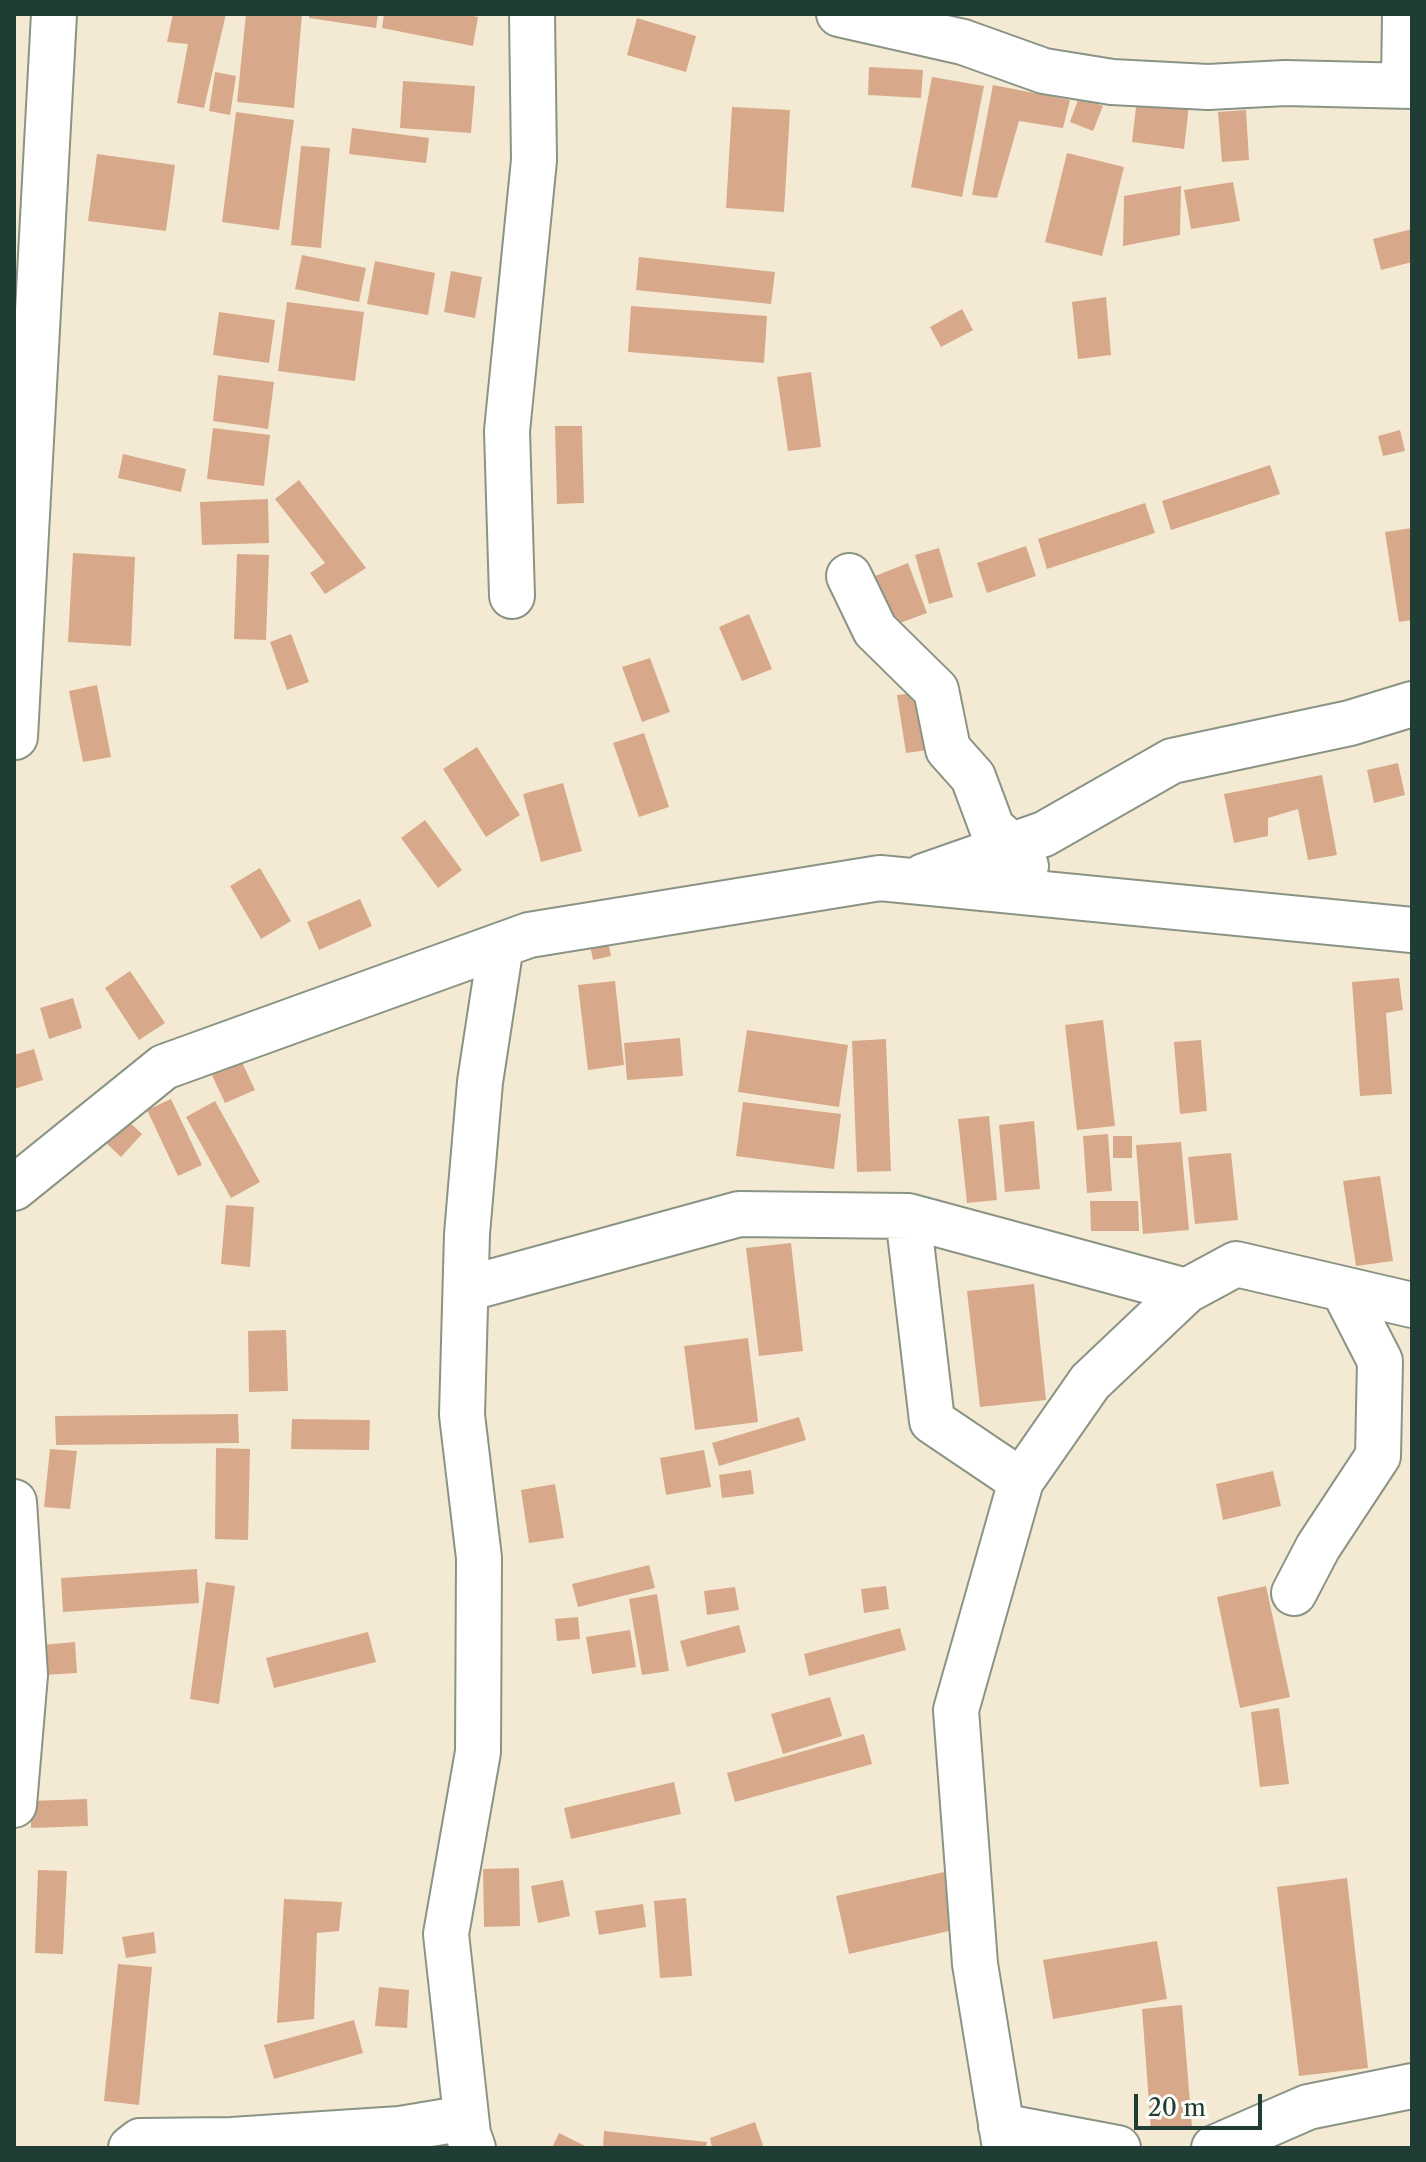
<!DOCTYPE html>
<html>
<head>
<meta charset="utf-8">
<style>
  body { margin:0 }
  #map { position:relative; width:1426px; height:2162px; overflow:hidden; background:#f4ead4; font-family:"Libre Caslon Text",serif }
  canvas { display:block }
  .frame { position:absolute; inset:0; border:16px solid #1f3d34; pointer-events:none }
  .scale { position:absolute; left:1134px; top:2094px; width:128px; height:36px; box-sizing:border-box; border:4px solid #1f3d34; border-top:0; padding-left:10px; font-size:24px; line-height:28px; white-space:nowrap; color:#1f3d34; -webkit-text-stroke:6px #fdfcf7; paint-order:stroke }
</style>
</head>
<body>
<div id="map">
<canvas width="1426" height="2162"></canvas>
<div class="frame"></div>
<div class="scale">20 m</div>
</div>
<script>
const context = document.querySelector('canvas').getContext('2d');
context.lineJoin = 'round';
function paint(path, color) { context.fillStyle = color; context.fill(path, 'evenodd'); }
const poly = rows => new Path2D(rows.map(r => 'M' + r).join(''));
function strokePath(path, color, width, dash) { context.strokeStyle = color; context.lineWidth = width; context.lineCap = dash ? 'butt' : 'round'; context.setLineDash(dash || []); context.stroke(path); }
paint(poly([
  [173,14,226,14,204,108,177,103,188,44,167,42],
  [246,14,302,14,294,108,237,102],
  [309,14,378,14,376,28,309,18],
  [384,14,462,14,478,17,473,46,382,28],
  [637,18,696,36,686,72,627,55],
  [869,67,923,70,921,98,868,95],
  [215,72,236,76,230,115,209,111],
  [932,77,984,86,962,197,911,187],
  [403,81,475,86,471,133,400,128],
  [993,85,1070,100,1063,128,1019,121,997,198,972,195],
  [1079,97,1103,106,1093,131,1070,122],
  [1137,99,1189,105,1184,149,1132,142],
  [732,107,790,110,784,212,726,208],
  [1246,110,1249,160,1222,162,1218,112],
  [236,112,294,120,279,230,222,222],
  [352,128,429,138,426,163,349,154],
  [301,146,330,148,321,248,291,245],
  [1067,153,1124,167,1102,256,1045,242],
  [97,154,175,165,166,231,88,221],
  [1233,182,1240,221,1191,229,1184,190],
  [1181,186,1180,235,1123,246,1124,196],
  [1412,229,1412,262,1381,270,1373,239],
  [302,255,366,268,359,302,295,289],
  [639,257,775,272,771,304,636,290],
  [375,261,435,273,428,315,367,304],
  [451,271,482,277,475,318,444,312],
  [1106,297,1111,355,1078,359,1072,302],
  [287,302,364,312,355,381,278,371],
  [631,306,767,316,764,363,628,352],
  [962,309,973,330,941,347,930,327],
  [219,312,275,320,269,363,213,355],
  [811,372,821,447,788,451,777,377],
  [218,375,274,382,268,429,213,421],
  [555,426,582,426,584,503,557,504],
  [213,428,270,435,264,486,207,479],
  [1400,430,1405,451,1383,456,1378,436],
  [123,454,186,469,181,492,118,478],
  [1270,465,1280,494,1171,530,1162,501],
  [299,480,366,568,325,594,310,573,325,563,275,499],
  [268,499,269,543,202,545,200,502],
  [1145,503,1155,533,1047,569,1038,539],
  [1412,528,1412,620,1399,622,1385,532],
  [1026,546,1036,576,987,593,977,563],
  [939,548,953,597,929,604,915,555],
  [73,553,135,557,131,646,68,642],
  [237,554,269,555,266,640,234,639],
  [908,563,927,613,889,627,870,578],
  [749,614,772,669,742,681,719,627],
  [291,634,309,682,287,690,270,642],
  [650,658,670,712,642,722,622,667],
  [97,685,111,757,83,762,69,691],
  [929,691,936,749,906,753,897,695],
  [644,733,669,807,639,817,613,743],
  [477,747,520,815,486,837,443,769],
  [1398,763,1405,795,1374,803,1367,770],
  [1322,775,1337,855,1308,860,1298,809,1268,818,1268,836,1234,843,1224,794],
  [563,783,582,851,541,862,523,794],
  [425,820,462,870,438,888,401,838],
  [260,868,291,921,261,939,230,886],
  [360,899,372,926,319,950,307,922],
  [608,941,611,956,593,960,590,945],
  [130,971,165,1023,139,1040,105,988],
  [1399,978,1403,1010,1386,1013,1392,1094,1360,1096,1352,982],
  [615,981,624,1065,588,1070,578,985],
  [73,998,82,1028,49,1039,40,1008],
  [1103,1020,1115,1126,1077,1130,1065,1025],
  [747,1030,848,1045,839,1107,738,1092],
  [680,1038,683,1076,627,1080,624,1043],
  [886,1039,891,1171,857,1172,852,1041],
  [1201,1040,1207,1111,1180,1114,1174,1042],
  [34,1049,43,1080,14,1089,14,1055],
  [240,1058,255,1090,225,1103,210,1071],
  [171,1099,202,1165,178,1176,147,1110],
  [215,1101,260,1182,231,1198,186,1117],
  [743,1102,841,1114,834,1169,736,1156],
  [989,1116,997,1200,967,1203,958,1119],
  [125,1118,142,1134,121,1157,104,1141],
  [1034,1121,1040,1189,1005,1192,999,1125],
  [1108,1134,1112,1191,1087,1193,1083,1136],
  [1113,1136,1132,1136,1132,1158,1113,1158],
  [1181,1142,1189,1230,1143,1234,1136,1145],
  [1231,1153,1238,1220,1195,1224,1188,1157],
  [1380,1176,1393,1261,1356,1266,1343,1181],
  [1090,1201,1138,1201,1139,1231,1091,1231],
  [226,1205,254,1207,250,1267,221,1264],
  [791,1243,803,1351,759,1356,746,1248],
  [1034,1284,1046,1400,980,1407,967,1291],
  [286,1330,288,1391,249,1392,248,1331],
  [748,1338,758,1422,695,1430,684,1346],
  [238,1414,239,1443,56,1445,55,1416],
  [799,1417,806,1440,719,1466,712,1443],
  [292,1419,370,1420,369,1450,291,1449],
  [216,1448,250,1449,248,1540,215,1539],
  [50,1449,77,1451,70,1509,44,1507],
  [704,1450,711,1487,666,1495,660,1458],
  [751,1470,754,1494,722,1498,719,1475],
  [1273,1471,1281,1506,1223,1520,1216,1484],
  [555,1484,564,1538,529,1543,521,1490],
  [649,1565,655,1588,578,1607,572,1584],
  [197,1569,199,1603,63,1612,61,1578],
  [206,1582,235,1586,219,1704,190,1699],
  [886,1586,889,1609,864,1613,861,1589],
  [1266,1586,1290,1697,1240,1708,1217,1597],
  [735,1587,739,1610,707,1615,704,1591],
  [657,1594,669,1671,642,1675,629,1599],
  [578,1617,580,1639,557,1641,555,1619],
  [739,1625,746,1652,687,1667,680,1641],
  [900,1628,906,1650,809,1676,804,1654],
  [630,1630,636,1667,592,1674,586,1637],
  [368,1632,376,1662,274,1688,266,1658],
  [75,1642,77,1673,44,1675,42,1645],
  [830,1697,842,1736,783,1754,771,1714],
  [1279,1708,1289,1784,1260,1787,1251,1712],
  [864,1734,872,1764,735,1802,727,1773],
  [674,1782,681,1814,571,1839,564,1808],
  [87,1799,88,1826,31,1828,31,1801],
  [519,1868,520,1926,484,1927,483,1869],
  [38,1870,67,1871,63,1954,35,1953],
  [949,1871,962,1928,849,1954,836,1896],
  [1347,1878,1368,2068,1299,2076,1277,1887],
  [563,1880,570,1916,538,1923,531,1886],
  [686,1898,692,1976,660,1978,654,1901],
  [284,1899,342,1902,339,1931,317,1933,314,2019,277,2023],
  [643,1904,646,1927,599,1935,595,1911],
  [154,1932,156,1953,126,1958,122,1937],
  [1157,1941,1167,1999,1053,2019,1043,1960],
  [118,1964,152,1967,139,2105,104,2101],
  [379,1987,409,1990,407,2028,375,2026],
  [1182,2005,1192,2127,1151,2130,1142,2009],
  [354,2020,363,2053,274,2079,264,2045],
  [755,2122,764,2148,712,2148,710,2138],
  [604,2131,707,2142,706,2148,603,2148],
  [559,2133,589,2148,552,2148]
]), '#d7a98a');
const street = poly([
  [839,14,963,42,1044,71,1112,82,1208,87,1285,83,1412,86],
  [1404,86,1405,14],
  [849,576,875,630,936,690,948,749,973,777,992,828,1019,852,1026,866],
  [512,596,507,431,534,160,532,14],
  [15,737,54,14],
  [924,876,1044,834,1172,761,1350,723,1412,704],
  [14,1188,164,1067,529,935,880,878,1412,930],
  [908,1216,932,1421,1021,1481,956,1710,975,1964,1005,2148],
  [466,1289,739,1214,908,1216,1186,1291,1236,1264,1412,1305],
  [1021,1481,1090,1382,1186,1291],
  [14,1502,25,1675,14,1805],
  [1294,1593,1318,1547,1378,1456,1380,1361,1343,1289],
  [1001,2126,1118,2148],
  [131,2148,140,2141,232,2140,400,2129,466,2118],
  [473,2148,468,2134,446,1934,478,1752,479,1558,462,1415,467,1234,480,1082,501,945],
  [1214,2148,1308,2107,1412,2086]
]);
strokePath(street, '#8a9484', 48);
strokePath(street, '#fff', 44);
</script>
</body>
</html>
